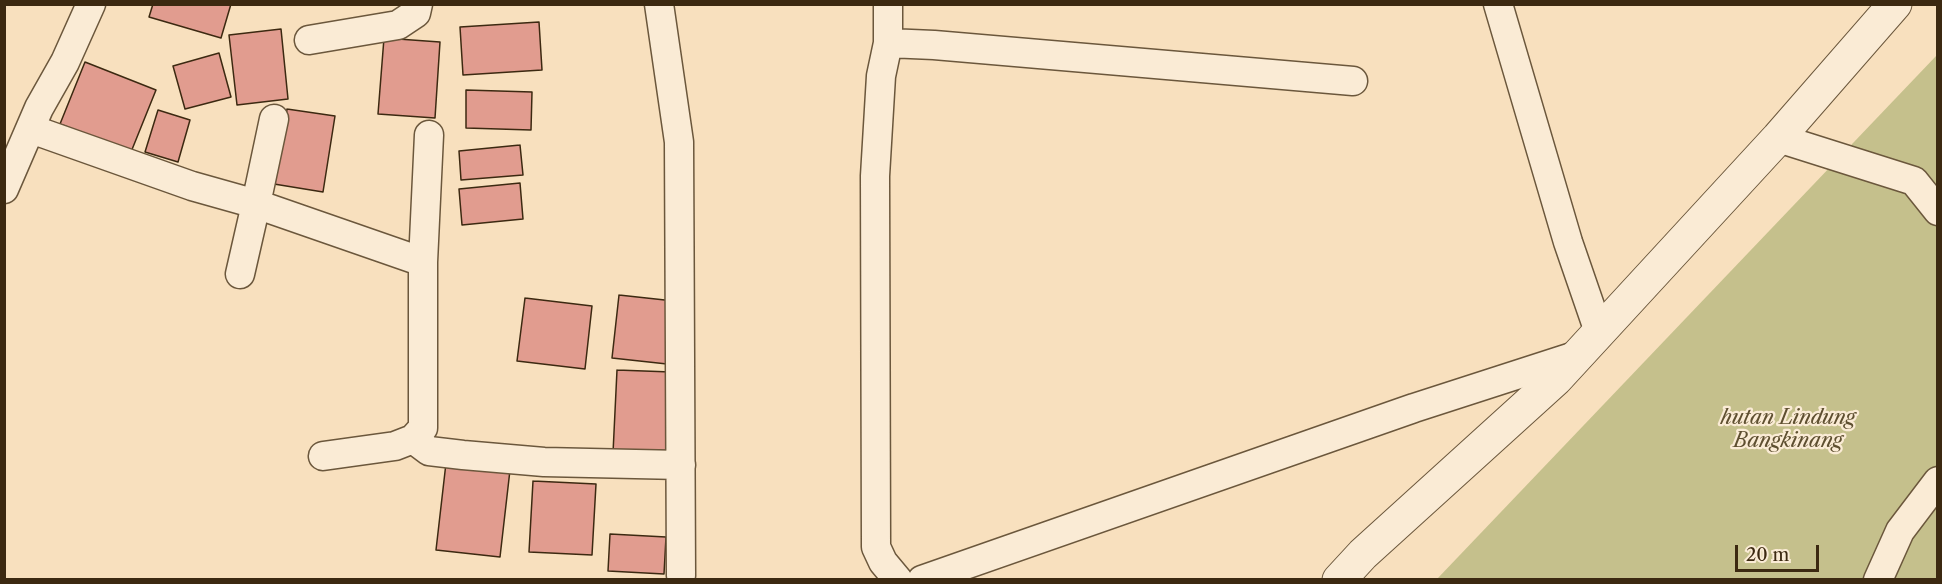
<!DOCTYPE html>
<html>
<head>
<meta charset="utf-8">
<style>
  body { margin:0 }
  #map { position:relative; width:1942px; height:584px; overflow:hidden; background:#f8e0be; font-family:"Libre Caslon Text",serif }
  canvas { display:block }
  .frame { position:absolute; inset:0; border:6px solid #3c2911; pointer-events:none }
  .scale { position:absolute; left:1735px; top:545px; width:84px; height:27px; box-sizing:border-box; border:3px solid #3c2911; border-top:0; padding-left:8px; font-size:18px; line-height:21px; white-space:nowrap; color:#3c2911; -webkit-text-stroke:4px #faebd5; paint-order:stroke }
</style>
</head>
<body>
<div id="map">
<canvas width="1942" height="584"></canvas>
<div class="frame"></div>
<div class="scale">20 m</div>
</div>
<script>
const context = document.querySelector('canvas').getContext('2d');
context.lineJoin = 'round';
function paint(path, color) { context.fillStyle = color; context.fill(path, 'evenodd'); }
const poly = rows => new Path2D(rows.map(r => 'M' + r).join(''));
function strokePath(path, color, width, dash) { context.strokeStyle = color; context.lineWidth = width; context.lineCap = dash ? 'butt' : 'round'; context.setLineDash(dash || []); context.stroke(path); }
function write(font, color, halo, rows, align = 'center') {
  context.font = font + ' "Libre Caslon Text",serif'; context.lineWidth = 4.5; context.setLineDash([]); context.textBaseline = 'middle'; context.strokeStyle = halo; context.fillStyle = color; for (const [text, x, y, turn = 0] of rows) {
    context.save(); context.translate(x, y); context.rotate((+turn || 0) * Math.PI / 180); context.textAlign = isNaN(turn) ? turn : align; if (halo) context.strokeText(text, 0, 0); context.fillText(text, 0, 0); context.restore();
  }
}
paint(poly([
  [1937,55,1937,579,1437,579]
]), '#c5c08c');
const building = poly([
  [153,4,231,4,221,38,149,17,153,4],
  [539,22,542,70,463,75,460,27,539,22],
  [281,29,288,99,237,105,229,35,281,29],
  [384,38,440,42,435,118,378,114,384,38],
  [219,53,231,97,185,109,173,66,219,53],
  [85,62,156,90,131,152,60,124,85,62],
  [466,90,532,92,531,130,466,128,466,90],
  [287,109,335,116,323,192,274,184,287,109],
  [158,110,190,120,178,162,145,152,158,110],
  [520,145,523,175,461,180,459,151,520,145],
  [520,183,523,219,462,225,459,189,520,183],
  [619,295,674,301,667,364,612,358,619,295],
  [525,298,592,306,585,369,517,361,525,298],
  [617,370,671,372,667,455,613,453,617,370],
  [446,463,510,470,500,557,436,550,446,463],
  [533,481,596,484,592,555,529,552,533,481],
  [610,534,666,537,664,574,608,571,610,534]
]);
paint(building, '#e19c8f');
strokePath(building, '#3c2911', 1.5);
const minor = poly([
  [659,4,679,142,681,576],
  [888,4,888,43],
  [1498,4,1568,242,1599,332],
  [309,40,398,25,416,13,418,4],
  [274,119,256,204,423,262,429,135],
  [31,129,192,186,256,204,240,274],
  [1778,138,1914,181,1938,211],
  [4,189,39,108,65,62,91,4],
  [413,439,429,451,463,455,544,462,681,465],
  [323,456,395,446,413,439,423,428,423,262],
  [898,580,883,562,876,547,875,176,881,76,888,43,934,45,1353,81],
  [922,580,1414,408,1575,356],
  [1878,580,1900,531,1938,481]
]);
const tertiary = poly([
  [1339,580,1363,554,1556,379,1778,138,1895,4]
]);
strokePath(minor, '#6b573c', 31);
strokePath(tertiary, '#6b573c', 35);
strokePath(minor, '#faebd5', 28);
strokePath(tertiary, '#faebd5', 33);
write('italic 20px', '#5e4f30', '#faebd5', [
  ["hutan Lindung",1788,418],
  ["Bangkinang",1788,441]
]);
</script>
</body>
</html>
